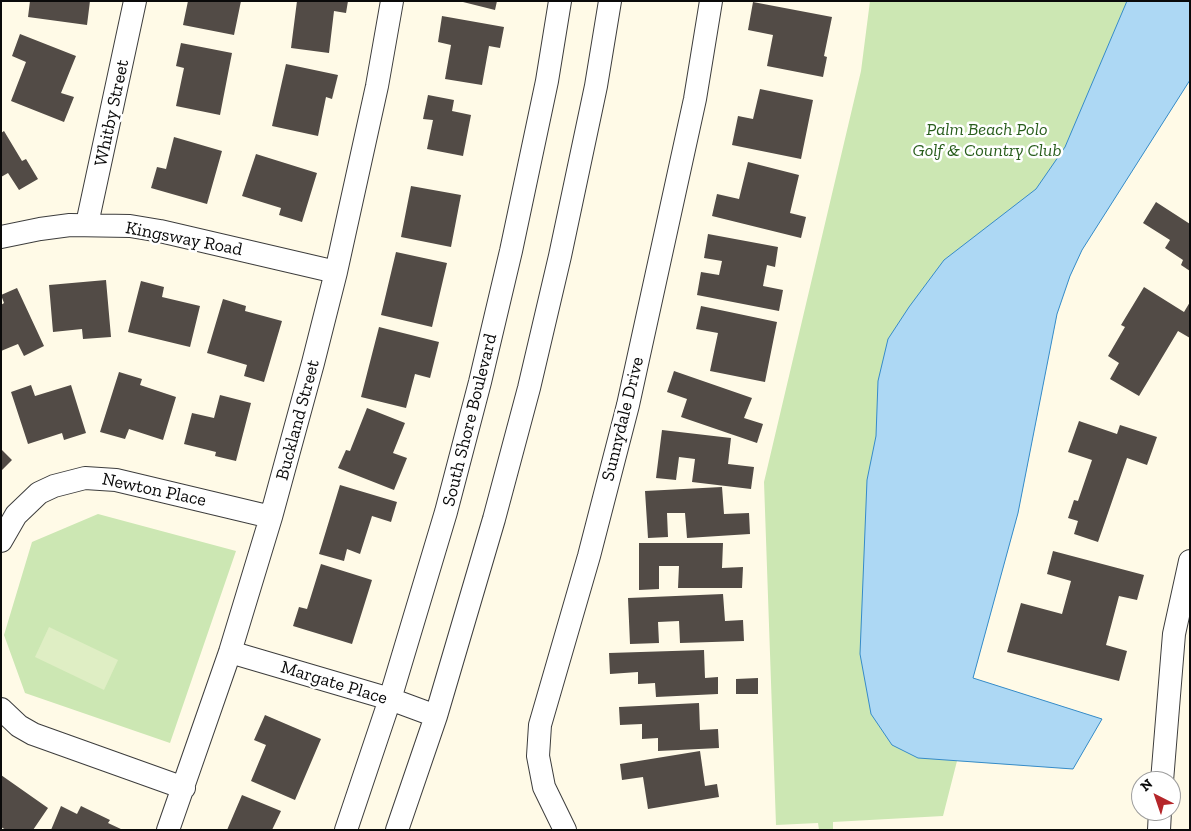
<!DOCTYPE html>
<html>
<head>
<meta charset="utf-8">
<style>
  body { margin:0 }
  #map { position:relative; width:1191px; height:831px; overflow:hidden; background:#fffae7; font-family:"Zilla Slab",serif }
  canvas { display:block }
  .frame { position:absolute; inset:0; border:2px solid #0a0a0a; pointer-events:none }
  .north { position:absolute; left:1131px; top:771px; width:50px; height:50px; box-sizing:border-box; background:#fff; border:1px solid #9d9d9d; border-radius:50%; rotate:319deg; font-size:14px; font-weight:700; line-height:20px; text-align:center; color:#0a0a0a }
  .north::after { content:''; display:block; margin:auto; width:18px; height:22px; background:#b5262a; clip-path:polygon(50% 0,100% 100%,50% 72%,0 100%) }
</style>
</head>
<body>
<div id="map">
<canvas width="1191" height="831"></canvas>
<div class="frame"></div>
<div class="north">N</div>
</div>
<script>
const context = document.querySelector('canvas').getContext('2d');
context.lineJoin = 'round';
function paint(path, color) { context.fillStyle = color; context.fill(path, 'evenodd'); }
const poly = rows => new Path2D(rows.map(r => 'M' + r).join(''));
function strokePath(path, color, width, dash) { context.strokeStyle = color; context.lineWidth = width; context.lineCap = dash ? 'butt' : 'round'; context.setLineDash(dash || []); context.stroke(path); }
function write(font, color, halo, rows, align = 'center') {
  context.font = font + ' "Zilla Slab",serif'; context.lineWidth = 5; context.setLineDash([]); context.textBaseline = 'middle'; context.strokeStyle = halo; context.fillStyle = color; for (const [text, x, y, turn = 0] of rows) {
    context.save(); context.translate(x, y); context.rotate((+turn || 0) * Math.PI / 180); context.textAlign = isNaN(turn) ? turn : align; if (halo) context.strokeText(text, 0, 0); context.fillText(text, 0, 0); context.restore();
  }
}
paint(poly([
  [870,1,1190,1,1190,80,1082,250,1070,276,1057,314,1018,513,973,678,1102,719,1073,769,957,761,943,816,833,822,833,830,819,830,818,823,776,825,764,482,861,71],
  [98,514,236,551,170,743,25,693,4,635,32,542]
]), '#cce7b3');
paint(poly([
  [49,627,118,660,104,690,35,657]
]), '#dfeec4');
const water = poly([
  [1127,1,1190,1,1190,80,1082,250,1070,276,1057,314,1018,513,973,678,1102,719,1073,769,918,758,892,745,871,714,860,654,867,480,876,436,878,381,888,339,909,307,944,260,1036,189,1065,147,1127,1]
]);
paint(water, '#add8f4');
strokePath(water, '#368bc9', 1);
paint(poly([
  [30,1,90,1,87,25,28,17],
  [188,1,241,1,234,35,183,25],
  [297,1,348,1,346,13,334,11,329,53,291,48],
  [459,1,497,1,495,10],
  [753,2,832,17,824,56,827,57,823,77,767,66,773,35,748,30],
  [442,16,504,27,500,48,489,46,482,85,445,79,451,45,438,42],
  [20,34,76,56,61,93,74,97,64,122,11,101,26,62,12,56],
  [181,43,232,53,220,115,176,106,184,68,176,66],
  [286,64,338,75,332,99,326,97,318,136,272,126],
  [760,89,813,100,801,159,732,145,738,116,753,119],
  [428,95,454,100,452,111,471,115,463,156,427,149,433,120,423,119],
  [4,131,22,161,26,159,38,179,19,190,8,173,1,177,1,133],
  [174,137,222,151,207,204,151,188,157,167,166,169],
  [256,154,317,173,302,222,279,215,281,208,242,196],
  [748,162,799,175,790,213,806,217,801,238,712,216,717,194,739,199],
  [411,186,461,195,451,247,401,237],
  [1156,202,1190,224,1190,271,1181,265,1183,260,1165,248,1170,240,1143,223],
  [708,234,778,247,775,267,767,265,763,286,783,290,779,311,697,295,701,272,719,275,722,261,704,258],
  [396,252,447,263,432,327,381,315],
  [106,280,111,337,83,339,82,329,53,332,49,285],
  [141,281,164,287,162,297,200,306,190,347,128,332],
  [1144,287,1184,312,1190,302,1190,338,1178,331,1139,396,1110,379,1119,363,1108,356,1125,327,1121,325],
  [17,288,44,346,24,356,18,344,1,351,1,305,4,303,1,295],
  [223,299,246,306,245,311,282,321,264,382,244,376,247,365,207,353],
  [701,306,777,322,765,382,710,371,718,333,696,329],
  [379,327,439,342,430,378,415,374,406,408,361,397],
  [674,371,752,398,744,418,763,424,757,443,681,417,687,399,667,392],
  [119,372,142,379,140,385,176,397,163,440,129,429,125,439,100,432],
  [31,385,35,396,71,385,86,433,64,440,62,433,28,444,11,392],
  [220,395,251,403,236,461,215,456,216,452,184,444,192,413,214,418],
  [367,408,405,423,393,453,407,458,394,490,338,468,346,450,350,451],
  [1079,421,1117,434,1120,425,1157,437,1147,465,1127,458,1098,542,1074,534,1078,521,1068,518,1074,500,1078,501,1092,460,1068,452],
  [662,430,731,438,728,464,754,467,751,489,692,482,695,459,679,457,676,480,656,478],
  [1,449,12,460,1,471],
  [340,485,397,502,391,522,372,516,360,554,347,549,344,561,319,554],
  [722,487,724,514,749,513,750,534,687,538,685,513,667,513,668,537,648,538,645,491],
  [639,543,723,543,722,568,743,567,742,588,678,588,679,566,659,566,659,589,639,590],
  [1053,551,1144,575,1137,600,1119,596,1106,645,1127,651,1119,681,1007,652,1021,603,1062,614,1071,581,1047,574],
  [321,564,372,580,352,644,293,626,299,607,307,609],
  [723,594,725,621,743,620,744,641,680,643,679,621,658,622,659,643,630,644,628,598],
  [704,650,705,678,718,677,718,694,656,697,655,683,638,684,638,672,610,674,609,653],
  [758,678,758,694,736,694,736,679],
  [699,703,700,730,718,729,719,748,658,751,658,738,642,739,642,724,620,725,619,707],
  [265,715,321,739,295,800,251,781,266,745,254,740],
  [700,751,705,786,717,784,719,797,648,809,643,777,622,780,620,764],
  [1,775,48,808,33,830,6,830,1,827],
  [242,795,281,811,272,830,227,830],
  [61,806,77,814,81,806,110,820,108,823,123,830,51,830]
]), '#524b46');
const minor = poly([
  [87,224,135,1],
  [1,237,40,229,70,225,130,226,160,231,336,272],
  [1,541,16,515,39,493,54,486,85,478,116,480,271,517],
  [230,652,390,699,436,716],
  [1,709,19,726,33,734,184,788],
  [1162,781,1174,634,1190,561],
  [168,830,230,652,271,517,313,363,336,272,377,86,392,1],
  [346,830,390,699,446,512,480,382,511,251,547,81,560,1],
  [397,830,436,716,494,519,529,388,560,256,596,86,610,1],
  [565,830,544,787,538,756,540,725,589,556,628,405,695,99,711,1],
  [1159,830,1160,811]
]);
strokePath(minor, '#3d3d3d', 24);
strokePath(minor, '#fff', 22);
write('18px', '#0a0a0a', '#fff', [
  ["Whitby Street",112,113,-78],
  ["Kingsway Road",184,239,11],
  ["Sunnydale Drive",623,419,-76],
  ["Buckland Street",298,420,-75],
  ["South Shore Boulevard",470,420,-76],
  ["Newton Place",154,490,12],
  ["Margate Place",334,683,17]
]);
write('italic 18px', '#295e1d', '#fff', [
  ["Palm Beach Polo",987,130],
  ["Golf & Country Club",987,151]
]);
</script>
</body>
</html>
